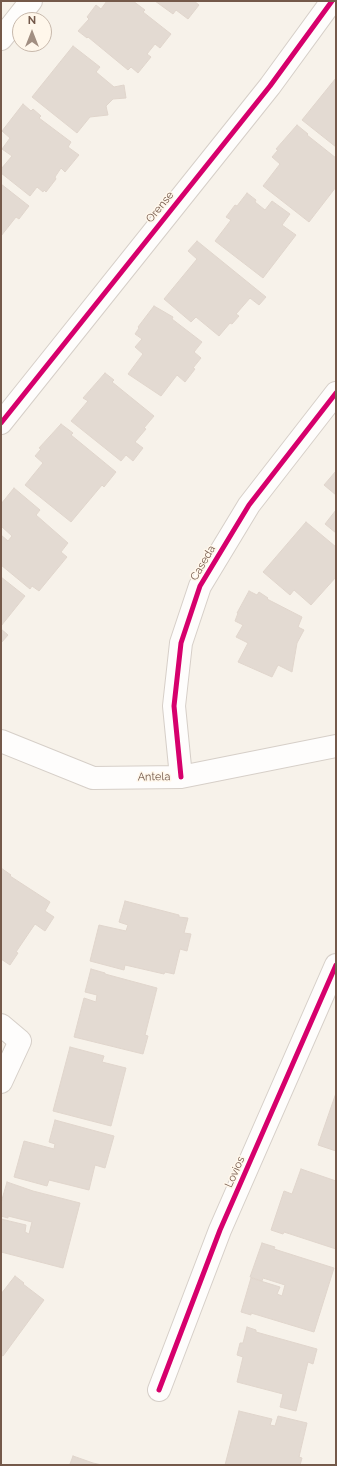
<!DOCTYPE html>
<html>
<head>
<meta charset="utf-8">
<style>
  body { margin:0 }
  #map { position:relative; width:337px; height:1466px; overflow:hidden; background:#f7f2ea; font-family:Raleway,sans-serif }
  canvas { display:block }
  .frame { position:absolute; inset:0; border:2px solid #74594a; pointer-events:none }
  .north { position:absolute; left:12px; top:12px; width:40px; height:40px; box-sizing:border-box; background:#fff7eb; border:1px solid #c7b8ab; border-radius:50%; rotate:0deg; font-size:11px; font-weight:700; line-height:16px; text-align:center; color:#74594a }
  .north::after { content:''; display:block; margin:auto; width:14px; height:18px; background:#a28f82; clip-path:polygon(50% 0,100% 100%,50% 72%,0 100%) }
</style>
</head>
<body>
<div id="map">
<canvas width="337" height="1466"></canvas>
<div class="frame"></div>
<div class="north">N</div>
</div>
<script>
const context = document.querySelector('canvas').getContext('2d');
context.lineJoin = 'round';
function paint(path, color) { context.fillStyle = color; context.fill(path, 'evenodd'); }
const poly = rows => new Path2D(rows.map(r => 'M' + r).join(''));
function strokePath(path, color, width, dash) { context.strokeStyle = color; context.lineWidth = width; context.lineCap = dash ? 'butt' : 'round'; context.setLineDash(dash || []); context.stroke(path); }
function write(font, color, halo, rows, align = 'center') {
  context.font = font + ' Raleway,sans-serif'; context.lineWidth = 3; context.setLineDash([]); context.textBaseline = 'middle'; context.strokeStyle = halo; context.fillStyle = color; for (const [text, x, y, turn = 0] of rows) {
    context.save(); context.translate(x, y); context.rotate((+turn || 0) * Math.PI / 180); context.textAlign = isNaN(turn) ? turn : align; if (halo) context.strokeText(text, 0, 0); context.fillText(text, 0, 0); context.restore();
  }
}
const building = poly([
  [107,1,133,1,145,10,143,12,171,34,160,48,155,44,147,54,151,57,138,73,131,67,128,70,88,37,87,38,78,31,89,19,87,17,96,5,101,9,107,1],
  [155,1,194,1,199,5,188,19,176,10,173,14,155,1],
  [73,46,100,67,96,72,114,87,124,85,126,98,113,99,106,106,108,115,90,117,77,133,32,97,73,46],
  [336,78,336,147,302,120,336,78],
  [23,104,31,111,33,109,41,116,39,118,71,142,68,147,79,155,65,172,61,168,55,177,56,179,46,192,44,190,43,192,37,187,30,196,1,173,1,169,12,156,2,149,10,138,2,131,23,104],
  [297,125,308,134,307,135,336,158,336,187,309,222,263,186,280,164,272,157,278,150,276,149,297,125],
  [1,184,29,206,19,219,16,217,1,236,1,184],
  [247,193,256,200,255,202,265,210,272,201,290,214,282,225,296,235,263,278,215,241,231,220,226,217,235,205,237,206,247,193],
  [197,241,266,297,259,305,250,298,236,314,239,316,232,324,230,323,219,336,196,317,191,322,164,299,197,259,188,251,197,241],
  [154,306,173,317,172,319,202,342,194,352,201,358,193,368,195,369,185,382,177,375,161,396,128,374,143,354,135,347,142,339,135,334,139,328,138,327,154,306],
  [105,373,114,380,112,382,154,416,144,428,146,429,135,442,143,448,133,461,126,455,121,461,71,421,88,401,83,398,105,373],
  [61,424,73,433,71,435,116,472,104,487,102,485,71,522,25,485,43,463,35,456,41,449,39,448,61,424],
  [336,471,336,495,324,485,336,471],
  [14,488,40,510,36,515,68,543,61,552,67,557,39,591,32,586,30,589,1,565,1,535,8,541,12,536,1,526,1,504,14,488],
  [336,510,336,533,325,524,336,510],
  [306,522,336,547,336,577,311,605,294,590,290,595,263,572,306,522],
  [1,577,25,596,1,626,1,577],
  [249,591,257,595,259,592,268,598,267,599,302,617,298,627,304,630,297,643,292,672,278,665,272,677,238,662,248,643,236,637,243,625,235,621,238,613,237,613,249,591],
  [1,629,8,635,1,643,1,629],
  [1,868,11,875,10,876,50,902,45,911,54,917,45,931,35,924,16,952,18,953,10,965,1,959,1,868],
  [125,901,179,915,179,917,188,918,184,933,191,934,187,951,180,949,174,974,165,972,164,974,125,965,124,970,90,961,99,925,126,931,128,925,119,922,125,901],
  [91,969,105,973,105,974,157,988,145,1035,148,1036,143,1054,74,1037,84,998,96,1002,97,995,85,992,91,969],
  [70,1047,104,1056,102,1062,126,1068,111,1126,53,1111,70,1047],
  [336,1093,336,1151,318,1145,336,1093],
  [55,1120,114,1136,105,1168,95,1165,89,1190,49,1180,47,1186,14,1177,24,1141,54,1149,55,1144,49,1142,55,1120],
  [301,1169,336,1181,336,1249,284,1232,283,1234,271,1230,284,1191,292,1194,301,1169],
  [7,1182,33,1191,80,1203,63,1268,1,1252,1,1219,26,1225,25,1232,29,1234,32,1222,8,1216,8,1218,1,1216,1,1203,7,1182],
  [262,1243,275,1247,274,1249,334,1268,314,1332,251,1313,251,1315,241,1312,251,1278,280,1287,277,1294,282,1296,285,1285,263,1278,262,1281,250,1277,262,1243],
  [15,1276,24,1283,23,1284,44,1300,3,1356,1,1355,1,1294,15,1276],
  [247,1327,256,1330,256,1332,317,1349,313,1364,308,1362,296,1411,280,1407,283,1394,237,1382,243,1357,237,1355,240,1343,243,1343,247,1327],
  [239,1411,272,1419,270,1425,275,1426,278,1416,307,1423,299,1457,302,1458,300,1465,225,1465,239,1411],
  [73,1456,93,1463,102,1465,72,1465,70,1464,73,1456]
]);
paint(building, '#e3dad2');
strokePath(building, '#e0d5cc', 1);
const minor = poly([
  [1,39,31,1],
  [1,423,270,86,332,1],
  [1,741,93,778,181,777,336,746],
  [181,777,174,706,181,643,200,586,249,505,336,393],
  [1,1025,20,1041,1,1082],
  [159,1390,220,1230,336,965]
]);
strokePath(minor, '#d6cfc8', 24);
strokePath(minor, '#fefdfc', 22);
strokePath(poly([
  [1,423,270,86,332,1],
  [181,777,174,706,181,643,200,586,249,505,336,393],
  [159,1390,220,1230,336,965]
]), '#d6006c', 5);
write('11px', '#74594a', '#fff7eb', [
  ["Orense",160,207,-51],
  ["Caseda",203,563,-60],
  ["Antela",154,777,-1],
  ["Lovios",235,1172,-66]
]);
</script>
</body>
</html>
